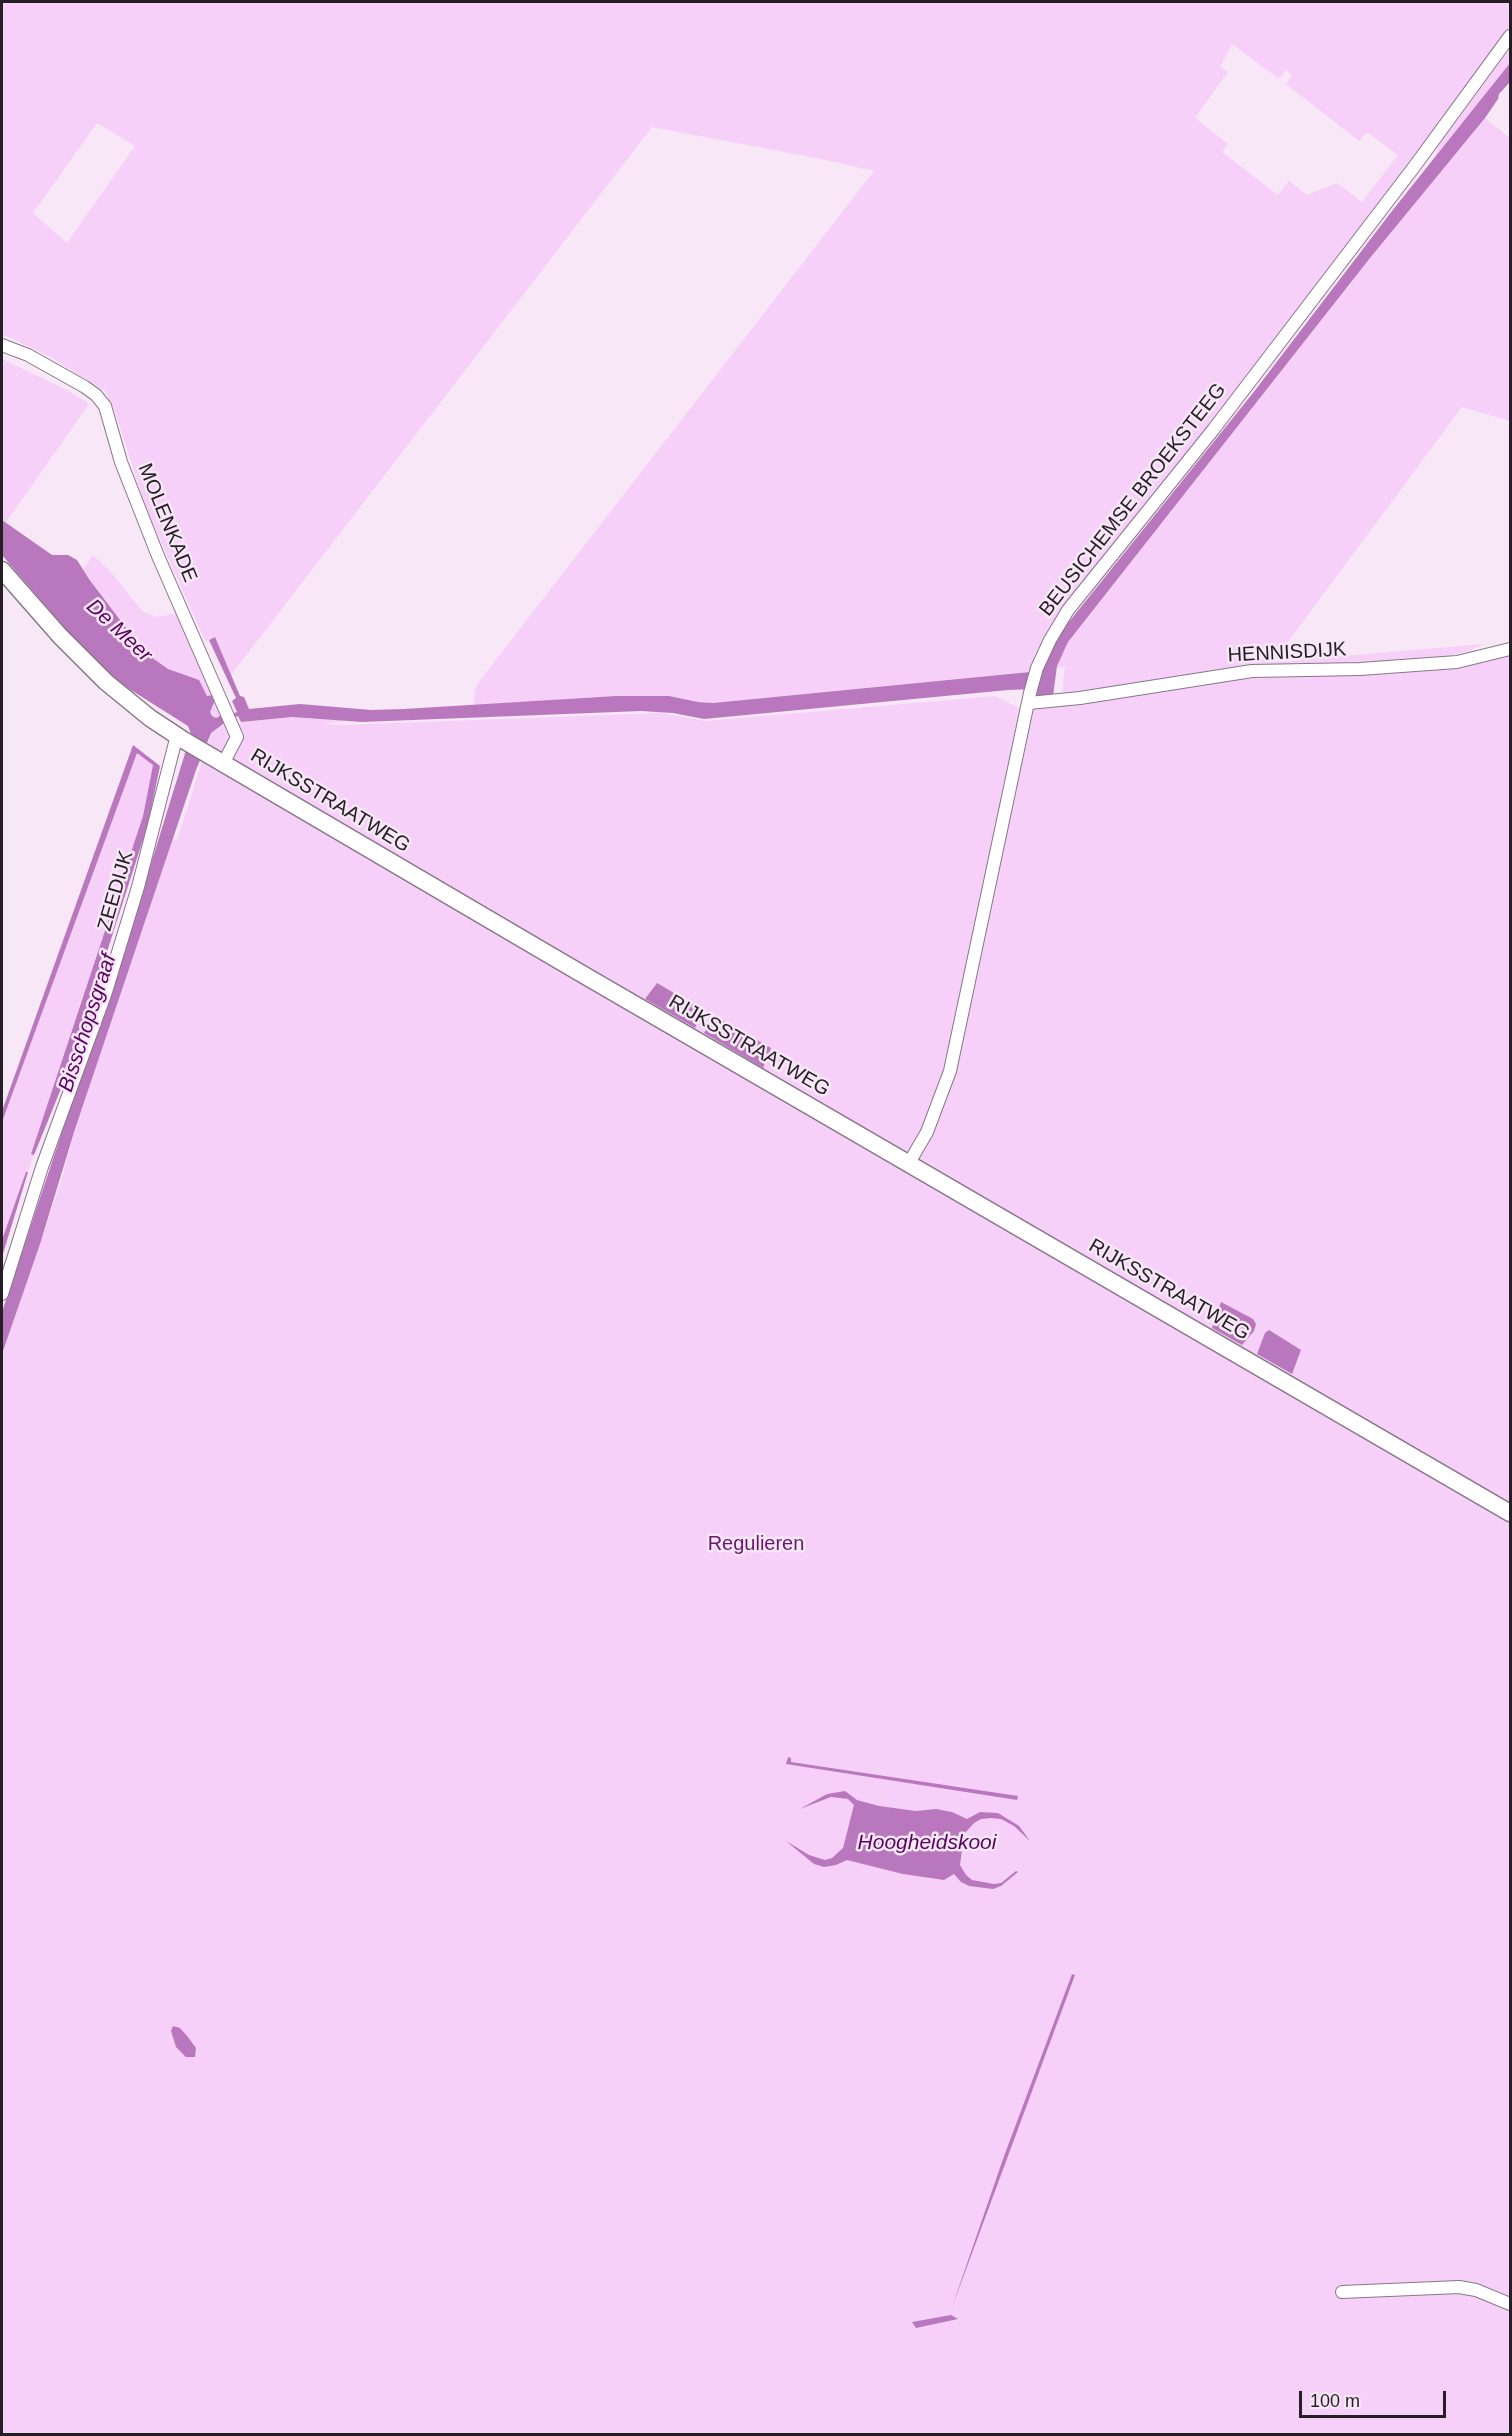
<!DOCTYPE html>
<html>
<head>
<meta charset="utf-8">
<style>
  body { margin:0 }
  #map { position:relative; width:1512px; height:2436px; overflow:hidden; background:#f7e7f7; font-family:Arial,sans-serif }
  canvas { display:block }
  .frame { position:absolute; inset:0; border:3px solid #251f25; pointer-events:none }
  .scale { position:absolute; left:1299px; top:2391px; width:147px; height:27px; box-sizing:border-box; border:3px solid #251f25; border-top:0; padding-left:8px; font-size:18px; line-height:21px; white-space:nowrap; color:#251f25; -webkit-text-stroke:4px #f7e7f7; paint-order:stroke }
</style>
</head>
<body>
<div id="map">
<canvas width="1512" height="2436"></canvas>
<div class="frame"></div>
<div class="scale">100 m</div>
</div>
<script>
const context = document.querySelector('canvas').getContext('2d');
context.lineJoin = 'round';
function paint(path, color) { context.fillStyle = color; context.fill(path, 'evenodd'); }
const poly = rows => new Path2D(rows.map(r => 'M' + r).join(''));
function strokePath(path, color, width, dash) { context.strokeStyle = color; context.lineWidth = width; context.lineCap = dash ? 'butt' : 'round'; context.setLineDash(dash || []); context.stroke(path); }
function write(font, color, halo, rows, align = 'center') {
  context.font = font + ' Arial,sans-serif'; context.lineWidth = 5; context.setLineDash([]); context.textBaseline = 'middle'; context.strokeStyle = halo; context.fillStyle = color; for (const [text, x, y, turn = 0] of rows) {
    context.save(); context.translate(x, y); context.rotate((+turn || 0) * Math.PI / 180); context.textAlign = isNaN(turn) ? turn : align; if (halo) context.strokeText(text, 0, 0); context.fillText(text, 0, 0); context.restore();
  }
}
paint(poly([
  [2,2,1510,2,1510,27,1368,224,1053,622,1036,651,1028,672,713,703,698,702,669,696,616,696,474,705,475,690,478,683,874,171,821,159,652,127,231,675,215,637,205,641,145,505,114,409,105,391,54,359,2,334],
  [1232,44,1279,79,1286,70,1292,75,1286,84,1359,141,1367,132,1398,155,1362,202,1337,183,1307,195,1289,181,1278,195,1222,152,1228,144,1195,118,1228,72,1220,67],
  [97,123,135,146,67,243,33,213],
  [1510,46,1510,63,1435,157,1440,143,1453,123],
  [1485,118,1510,138,1510,421,1462,407,1273,662,1484,644,1468,651,1431,660,1062,694,1065,667,1056,668,1068,642,1370,258],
  [2,359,69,391,89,404,6,522,2,520],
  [93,555,111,572,142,611,157,617,178,613,224,714,216,718,212,716,210,713,213,695,207,696,178,673,168,669,154,659,136,641,83,570],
  [1510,654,1510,2434,2,2434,2,1354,60,1185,75,1129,172,839,177,840,211,733,227,721,228,727,240,724,241,722,292,717,343,721,324,724,343,725,661,713,706,721,995,696,1019,708,1250,678,1438,670],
  [137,752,153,765,143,816,31,1153,34,1155,2,1240,2,1122]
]), '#f6d0f8');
paint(poly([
  [1510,63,1510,82,1499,94,1498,99,1485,118,1370,258,1068,642,1057,666,1053,696,1038,699,1036,689,1008,690,704,719,673,713,641,711,362,722,292,717,241,722,238,716,233,718,232,714,237,712,232,701,236,698,209,640,215,637,240,696,244,697,249,709,300,704,371,710,404,709,616,696,669,696,698,702,713,703,1040,671,1056,640,1068,623,1253,393,1392,211],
  [2,520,52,555,68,555,77,560,89,579,136,641,154,659,168,669,199,680,207,696,213,695,215,700,210,712,212,716,216,718,224,714,227,721,211,733,196,770,75,1129,40,1244,2,1354,2,1312,146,880,191,734,188,726,123,685,83,649,2,555],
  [133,745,160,766,148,824,71,1064,34,1155,31,1154,143,816,153,765,137,753,2,1122,2,1111],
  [657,983,701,1009,702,1012,695,1028,645,999],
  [715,1016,771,1048,763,1068,704,1033],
  [26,1172,28,1172,2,1257,2,1240],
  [1221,1302,1253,1319,1256,1324,1254,1331,1242,1345,1212,1328],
  [1269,1330,1301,1350,1292,1374,1257,1354,1265,1333],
  [788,1757,791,1758,791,1762,1018,1796,1017,1800,786,1764],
  [845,1791,857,1800,879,1806,916,1811,936,1809,952,1812,967,1819,980,1812,998,1813,1019,1826,1030,1841,1014,1826,1001,1819,991,1818,981,1819,974,1823,964,1834,960,1865,966,1875,972,1880,994,1884,1001,1883,1016,1871,1018,1872,1001,1886,993,1889,969,1886,961,1882,954,1874,944,1880,903,1874,847,1860,836,1865,824,1867,814,1864,786,1841,809,1855,825,1860,832,1858,843,1848,854,1805,848,1799,831,1797,800,1809,827,1794],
  [1072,1974,1075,1975,951,2310,1003,2159],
  [173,2026,180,2028,188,2037,196,2048,195,2057,186,2057,176,2047,171,2031],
  [951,2315,958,2319,916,2328,912,2322]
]), '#b978bd');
const minor = poly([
  [2,345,28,355,85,387,96,395,105,406,121,462,158,556,237,737,224,762],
  [1029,703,1080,698,1252,671,1360,669,1457,662,1510,649],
  [909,1163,927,1132,950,1071,1030,693,1037,668,1050,640,1068,610,1213,430,1414,167,1510,36],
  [2,1294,42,1167,105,995,138,887,177,735],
  [1342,2292,1459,2287,1476,2290,1510,2304]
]);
const major = poly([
  [2,570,60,636,106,682,150,718,185,741,577,971,1510,1513]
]);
strokePath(minor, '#867886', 14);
strokePath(major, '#867886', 19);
strokePath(minor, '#fff', 12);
strokePath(major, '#fff', 16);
write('20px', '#251f25', '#f7e7f7', [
  ["BEUSICHEMSE BROEKSTEEG",1133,500,-52],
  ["MOLENKADE",167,523,68],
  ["HENNISDIJK",1287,653,-3],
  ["RIJKSSTRAATWEG",330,801,31],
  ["ZEEDIJK",116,891,-74],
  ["RIJKSSTRAATWEG",749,1046,30],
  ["RIJKSSTRAATWEG",1169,1290,30]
]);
write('20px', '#68186f', '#f7e7f7', [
  ["Regulieren",756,1544]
]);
write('italic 21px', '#590260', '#f7e7f7', [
  ["De Meer",119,631,43],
  ["Bisschopsgraaf",88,1023,-72],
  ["Hoogheidskooi",927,1843]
]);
</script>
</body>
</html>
